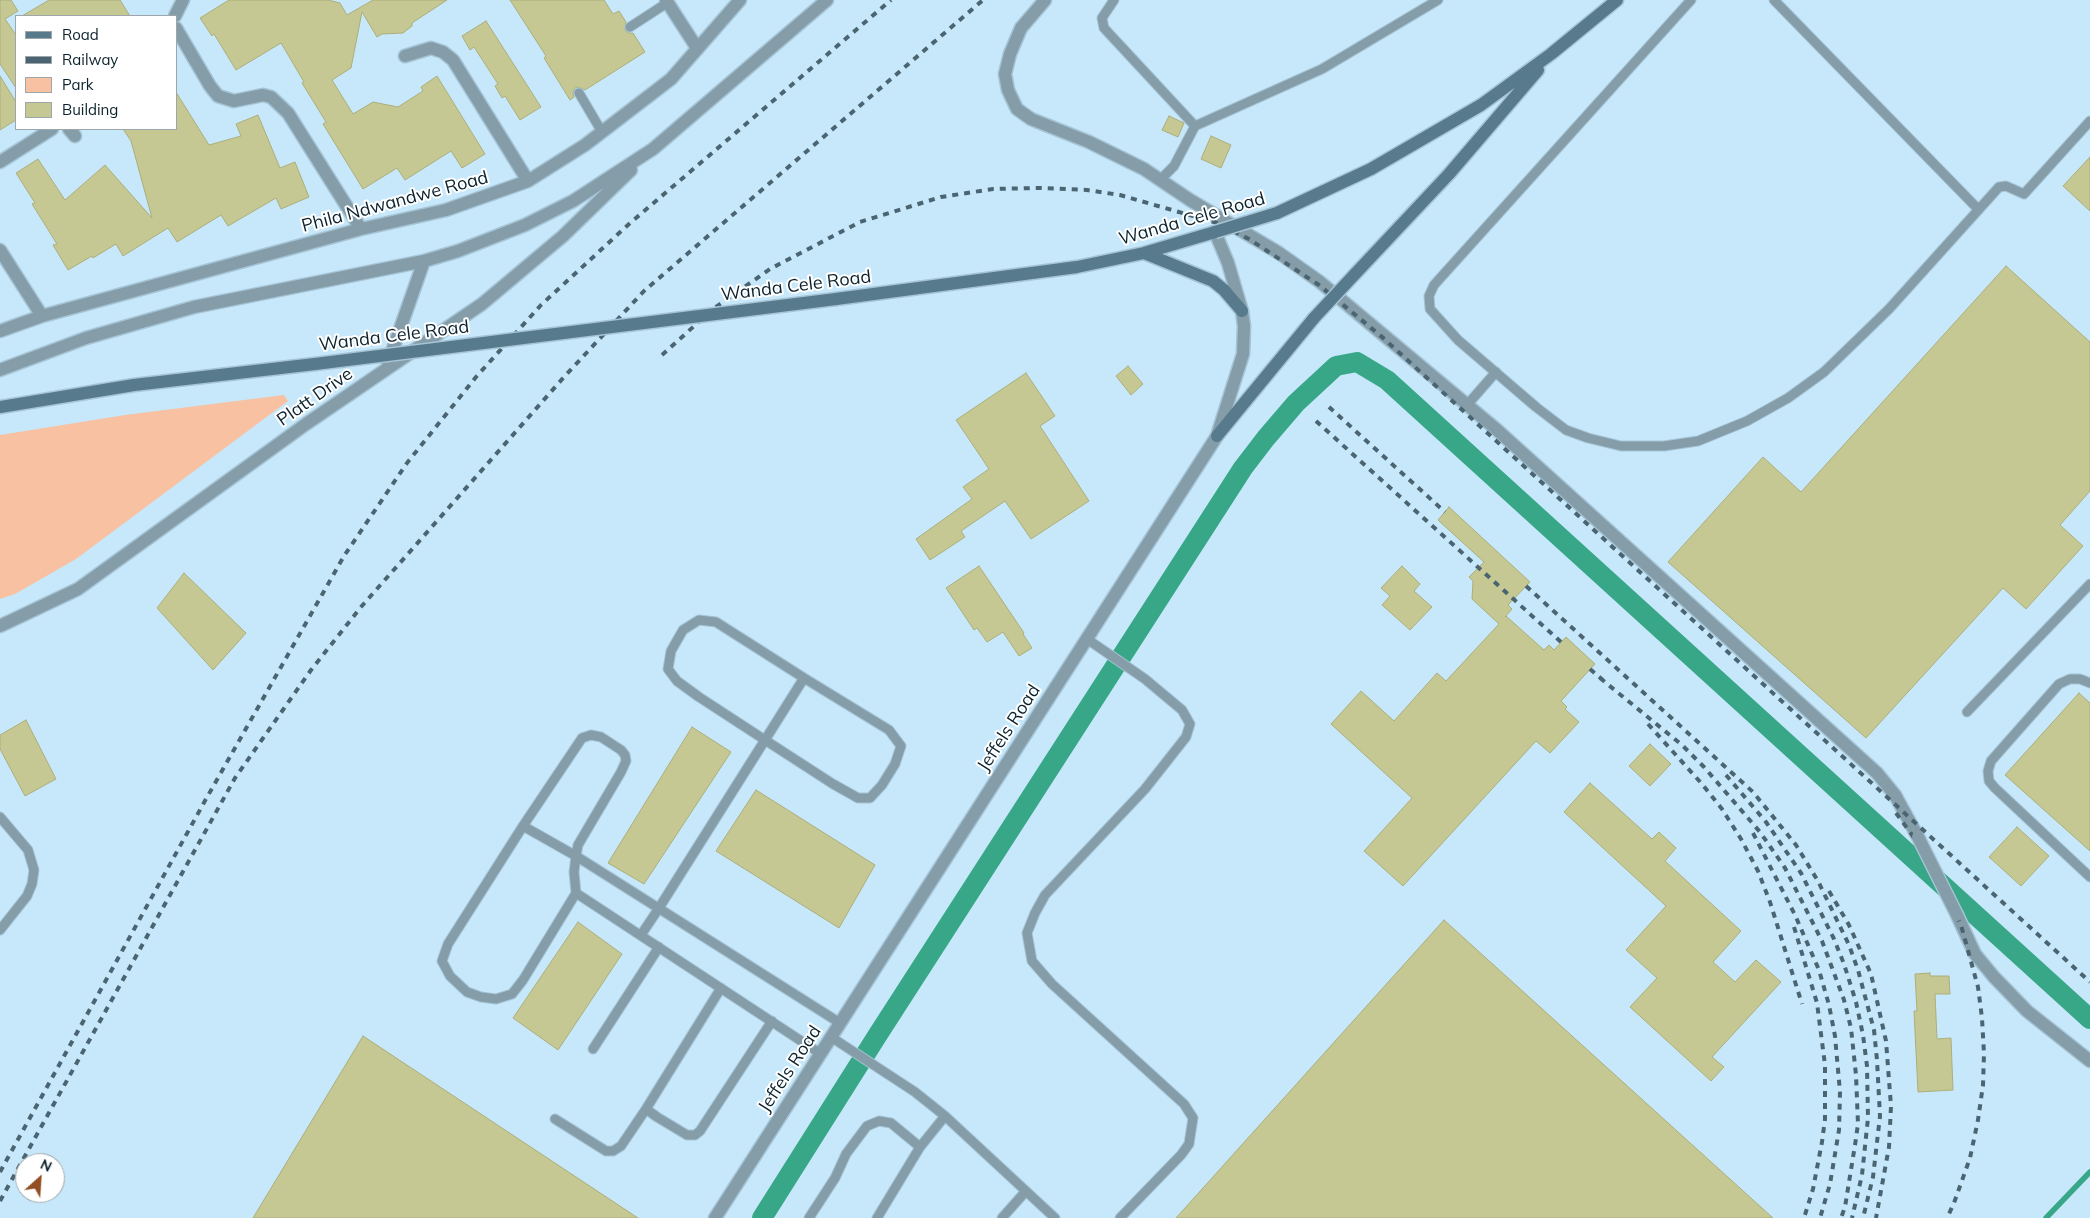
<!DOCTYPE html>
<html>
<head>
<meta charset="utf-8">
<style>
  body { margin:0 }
  #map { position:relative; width:2090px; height:1218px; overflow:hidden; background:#c7e8fa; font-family:Mulish,sans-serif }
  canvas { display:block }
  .legend { position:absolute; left:15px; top:15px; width:162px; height:115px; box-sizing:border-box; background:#fff; border:1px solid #9da7ab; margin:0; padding:6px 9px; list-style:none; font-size:15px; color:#0b222d }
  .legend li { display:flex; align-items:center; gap:10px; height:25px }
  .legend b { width:25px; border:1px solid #9da7ab }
  .north { position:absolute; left:15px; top:1153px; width:50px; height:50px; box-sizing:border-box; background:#fff; border:1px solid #9da7ab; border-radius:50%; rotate:26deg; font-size:14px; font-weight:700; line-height:20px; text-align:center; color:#0b222d }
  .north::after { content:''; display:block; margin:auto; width:18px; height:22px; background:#934f23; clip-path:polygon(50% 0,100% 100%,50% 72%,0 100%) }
</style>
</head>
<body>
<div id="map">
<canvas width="2090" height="1218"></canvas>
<ul class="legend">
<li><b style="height:6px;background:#577a8c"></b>Road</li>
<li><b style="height:6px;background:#4a6472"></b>Railway</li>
<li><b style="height:14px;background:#f7c1a2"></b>Park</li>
<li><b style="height:14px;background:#c5c892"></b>Building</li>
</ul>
<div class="north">N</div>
</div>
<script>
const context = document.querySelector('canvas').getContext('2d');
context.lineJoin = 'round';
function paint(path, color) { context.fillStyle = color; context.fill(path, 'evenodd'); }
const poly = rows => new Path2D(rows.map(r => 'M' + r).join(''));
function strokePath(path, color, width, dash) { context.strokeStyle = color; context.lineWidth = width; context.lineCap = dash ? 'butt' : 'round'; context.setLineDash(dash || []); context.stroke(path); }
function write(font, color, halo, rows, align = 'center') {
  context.font = font + ' Mulish,sans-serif'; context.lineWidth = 4; context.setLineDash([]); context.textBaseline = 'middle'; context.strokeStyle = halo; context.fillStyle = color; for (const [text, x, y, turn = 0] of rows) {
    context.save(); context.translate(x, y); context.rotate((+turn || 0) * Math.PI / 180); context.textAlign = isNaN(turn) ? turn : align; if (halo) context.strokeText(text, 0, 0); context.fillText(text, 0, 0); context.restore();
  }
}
paint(poly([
  [284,395,288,401,76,559,15,594,0,599,0,435,125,415]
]), '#f7c1a2');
strokePath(poly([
  [2046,1218,2090,1172]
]), '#38a788', 5.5);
strokePath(poly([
  [762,1218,877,1036,1243,468,1266,438,1296,403,1336,366,1357,362,1387,380,2090,1019]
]), '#38a788', 20);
const building = poly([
  [0,0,11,0,18,11,5,19,16,35,16,88,0,64,0,0],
  [49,0,120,0,130,16,22,16,49,0],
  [229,0,328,0,340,3,347,15,373,0,447,0,412,23,412,26,403,33,382,34,377,37,362,12,351,68,332,80,353,114,373,102,398,107,423,91,421,87,437,76,485,154,462,168,451,151,405,180,397,168,363,189,323,124,326,122,302,83,304,82,281,43,236,70,214,34,212,36,200,18,229,0],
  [510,0,604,0,613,14,619,11,626,22,625,30,628,33,633,33,645,52,585,90,579,87,575,88,573,93,574,97,570,100,544,58,546,56,510,0],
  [486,21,541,107,520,120,505,96,502,98,495,86,498,84,474,47,470,50,462,36,486,21],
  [0,76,16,102,16,120,0,130,0,76],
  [176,92,209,145,241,136,236,124,258,115,280,168,295,162,309,197,281,209,276,198,228,226,221,215,177,242,168,228,123,256,116,244,93,258,92,256,68,270,53,245,57,244,32,204,35,203,16,173,38,159,65,200,105,165,152,218,131,141,123,129,176,129,176,92],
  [1169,116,1184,123,1178,137,1162,130,1169,116],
  [1211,136,1231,145,1221,168,1201,159,1211,136],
  [2090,157,2090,211,2063,186,2090,157],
  [2006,266,2090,342,2090,491,2060,525,2083,546,2026,609,2003,588,1866,738,1668,562,1763,457,1801,492,2006,266],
  [1128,366,1143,384,1131,395,1116,376,1128,366],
  [1026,373,1055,416,1040,426,1089,501,1031,539,1005,501,961,531,965,537,930,560,916,539,972,499,963,487,989,469,956,420,1026,373],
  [1449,507,1530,582,1508,605,1512,609,1505,617,1506,616,1544,650,1549,645,1554,650,1566,637,1595,664,1561,701,1567,707,1565,709,1579,722,1550,753,1536,741,1403,886,1364,851,1412,798,1331,724,1361,691,1394,721,1437,673,1446,681,1499,624,1472,599,1473,581,1469,577,1484,562,1438,520,1449,507],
  [979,566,1024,633,1023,634,1032,648,1019,656,1003,632,987,642,977,628,974,630,946,588,979,566],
  [1402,566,1420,584,1414,591,1432,607,1410,630,1382,605,1390,596,1381,588,1402,566],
  [184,573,246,633,213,670,157,608,184,573],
  [2079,693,2090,703,2090,851,2005,775,2079,693],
  [26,720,56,779,25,796,0,749,0,735,26,720],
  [692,727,731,752,644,884,608,863,692,727],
  [1650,744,1671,764,1650,786,1629,766,1650,744],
  [1590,783,1652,839,1659,832,1676,848,1665,861,1741,931,1713,962,1735,982,1756,960,1781,982,1712,1057,1724,1067,1711,1081,1630,1007,1657,978,1626,950,1666,906,1564,812,1590,783],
  [756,790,875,865,839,928,716,851,756,790],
  [2017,827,2049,856,2021,886,1989,857,2017,827],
  [1444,920,1773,1218,1176,1218,1444,920],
  [578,922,622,954,558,1050,513,1018,578,922],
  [1930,973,1930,976,1949,976,1950,994,1935,994,1937,1039,1951,1038,1953,1090,1918,1092,1914,1011,1917,1011,1915,974,1930,973],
  [363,1036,638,1218,253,1218,363,1036]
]);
paint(building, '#c5c892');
strokePath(building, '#acae7a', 1);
const service = poly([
  [1114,0,1102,18,1104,28,1195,126],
  [1691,0,1434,285,1429,296,1430,309,1458,340,1536,407,1566,430,1588,438,1621,446,1664,446,1698,441,1747,421,1788,398,1824,372,1889,309,1999,187,2006,186,2024,194,2090,121],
  [1774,0,1978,209],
  [630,27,667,3],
  [579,93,602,132],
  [1161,179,1174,166,1195,126,1322,69,1438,0],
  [1467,405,1496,372],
  [1087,639,1145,679,1182,710,1190,724,1186,737,1145,789,1045,895,1035,913,1027,933,1032,961,1052,984,1184,1104,1193,1118,1189,1144,1181,1155,1120,1218],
  [2090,683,2080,679,2070,679,2059,684,1991,761,1988,771,1989,781,1995,788,2090,877],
  [1967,712,2090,584],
  [0,817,28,850,34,870,32,884,27,896,0,930],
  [523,826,582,738,591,735,601,737,621,750,625,755,626,761,621,772,578,845,576,856,574,872,576,893,523,980,512,994,496,999,481,997,467,992,450,976,442,961,448,944,523,826,576,856,840,1023],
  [576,893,821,1054],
  [641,935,659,908,765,740,804,678,889,730,901,746,895,764,882,785,870,798,858,798,833,784,765,740,699,697,677,681,668,669,671,651,683,630,699,620,716,622,804,678],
  [721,988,646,1109,657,1117,687,1135,695,1135,700,1131,772,1021],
  [831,1037,915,1092,945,1116,1055,1218],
  [593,1049,659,947],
  [555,1119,606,1151,613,1151,621,1146,646,1109],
  [809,1218,835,1178,846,1154,867,1126,879,1121,891,1123,920,1147],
  [877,1218,920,1147,945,1116],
  [1002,1218,1026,1191]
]);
const minor = poly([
  [666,0,697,48],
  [1045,0,1021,28,1010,54,1005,74,1008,90,1017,109,1031,119,1089,142,1144,169,1190,200,1279,253,1320,282,1496,429,1877,773,1895,795,1918,837],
  [175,16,183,0],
  [176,28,210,86,218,96,234,101,263,95,271,97,288,113,361,229],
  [405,56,431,48,443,52,453,60,528,181],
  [69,129,75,136],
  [0,162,52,129],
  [0,250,42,316],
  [0,331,42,316,361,229,446,210,528,181,585,145,671,79,740,0],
  [1957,915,1975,954,1994,977,2027,1011,2090,1061],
  [715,1218,1217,436,1243,354,1244,326,1242,311,1228,263,1215,232]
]);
const tertiary = poly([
  [388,363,424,261],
  [0,370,86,338,194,307,424,261,458,251,525,225,573,201,653,149,827,0],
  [0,626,78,589,306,424,482,304,563,236,631,170]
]);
const secondary = poly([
  [1277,213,1371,169,1481,105,1551,54,1617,0],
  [1144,253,1213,281,1224,290,1242,311],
  [1355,274,1449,174,1538,70],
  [836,299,1077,267,1144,253,1215,232],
  [0,407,134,385,315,364],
  [1217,436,1314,318]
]);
strokePath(service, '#a5c4d5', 11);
strokePath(minor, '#a5c4d5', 15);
strokePath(tertiary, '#a5c4d5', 15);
strokePath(secondary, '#a5c4d5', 15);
strokePath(service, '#859ca9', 9);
strokePath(minor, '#859ca9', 12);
strokePath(tertiary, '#859ca9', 12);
strokePath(secondary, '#577a8c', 12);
strokePath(poly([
  [662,355,713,309,770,269,860,222,941,197,993,189,1039,188,1087,190,1120,195,1217,223,1249,239,1319,285,1381,336,2090,982],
  [1329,407,1445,512],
  [1316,421,1561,642],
  [1526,586,1753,792,1796,845,1818,881,1849,945,1858,970,1874,1030,1877,1060,1880,1116,1873,1177,1863,1218],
  [1590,669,1605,682],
  [1600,678,1682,745,1704,767,1760,832,1785,868,1822,941,1844,1000,1851,1028,1856,1075,1858,1124,1855,1145,1845,1207,1841,1218],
  [1648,724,1702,784,1722,809,1741,839,1758,871,1770,902,1802,1004],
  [1726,775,1766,822,1801,873,1834,939,1844,964,1856,1002,1863,1035,1867,1066,1868,1118,1862,1175,1852,1218],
  [1896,813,1926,854,1940,879,1961,925,1978,987,1982,1018,1984,1054,1983,1085,1978,1120,1970,1158,1954,1203,1947,1218],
  [1753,833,1795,915,1819,970,1829,1005,1835,1036,1840,1092,1839,1130,1830,1184,1820,1218],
  [1829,891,1849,925,1871,974,1886,1041,1891,1106,1889,1147,1876,1218],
  [1794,927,1817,1003,1825,1065,1825,1119,1822,1142,1813,1189,1804,1218],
  [0,1172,206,799,344,556,407,463,476,377,541,305,629,224,891,0],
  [0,1201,235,778,311,670,361,607,564,377,644,291,983,0]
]), '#4a6472', 4, [6, 6]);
const minorBridge = poly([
  [1918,837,1957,915]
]);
const secondaryBridge = poly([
  [1215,232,1277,213],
  [1314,318,1355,274],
  [315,364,836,299]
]);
strokePath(minorBridge, '#a5c4d5', 15, []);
strokePath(secondaryBridge, '#a5c4d5', 15, []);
strokePath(minorBridge, '#859ca9', 12);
strokePath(secondaryBridge, '#577a8c', 12);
write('18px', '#0b222d', '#fff', [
  ["Phila Ndwandwe Road",395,202,-15],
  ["Wanda Cele Road",1192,219,-16],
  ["Wanda Cele Road",796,286,-7],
  ["Wanda Cele Road",394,336,-7],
  ["Platt Drive",315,397,-35],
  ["Jeffels Road",1009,728,-57],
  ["Jeffels Road",790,1069,-57]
]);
</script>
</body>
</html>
